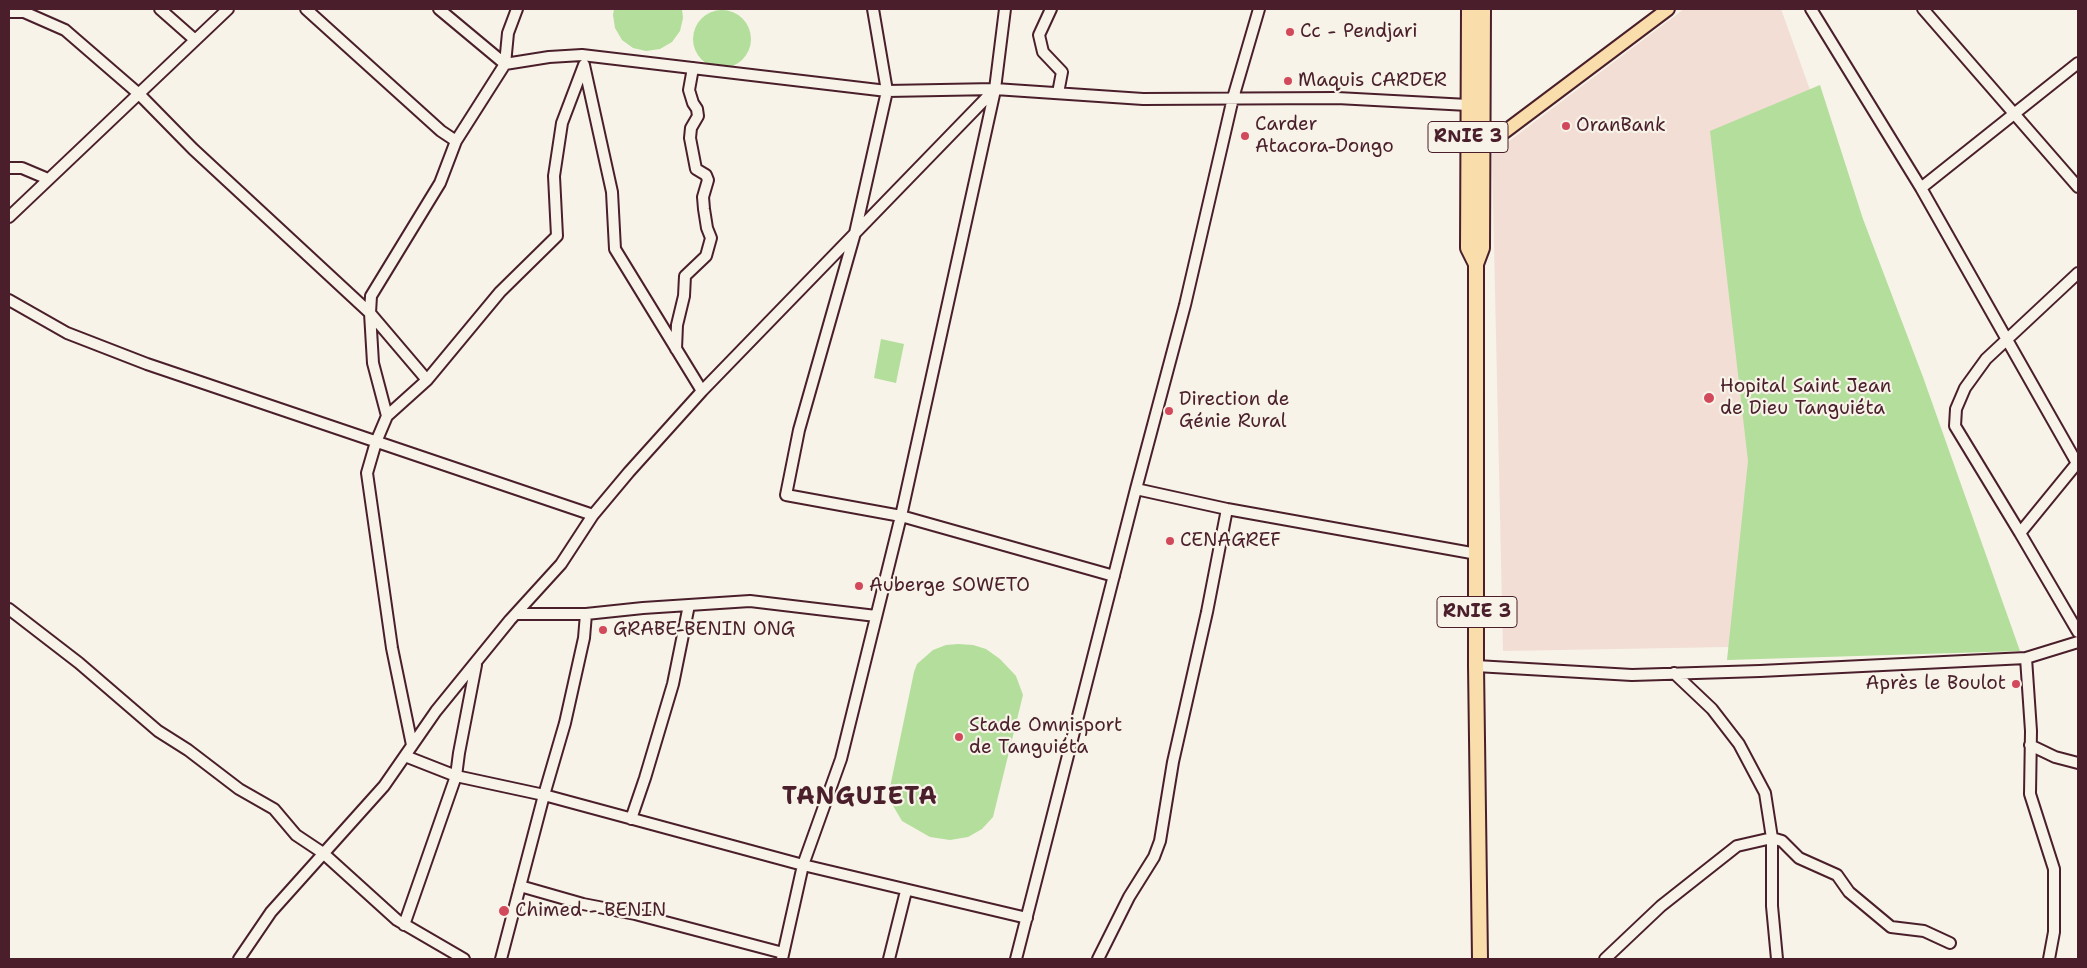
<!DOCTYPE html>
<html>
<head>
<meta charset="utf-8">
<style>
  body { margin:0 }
  #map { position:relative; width:2087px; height:968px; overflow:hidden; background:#f7f3e8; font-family:"Shantell Sans",sans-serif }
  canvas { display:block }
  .frame { position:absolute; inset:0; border:10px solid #4a1f2b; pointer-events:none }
</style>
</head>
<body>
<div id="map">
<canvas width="2087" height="968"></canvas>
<div class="frame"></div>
</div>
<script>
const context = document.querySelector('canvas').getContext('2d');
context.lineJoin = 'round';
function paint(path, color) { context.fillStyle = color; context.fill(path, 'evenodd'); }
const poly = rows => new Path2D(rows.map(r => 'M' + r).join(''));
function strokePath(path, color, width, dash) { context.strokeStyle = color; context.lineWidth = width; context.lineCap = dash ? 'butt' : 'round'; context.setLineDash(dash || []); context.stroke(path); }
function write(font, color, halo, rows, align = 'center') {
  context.font = font + ' "Shantell Sans",sans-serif'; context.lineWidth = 4.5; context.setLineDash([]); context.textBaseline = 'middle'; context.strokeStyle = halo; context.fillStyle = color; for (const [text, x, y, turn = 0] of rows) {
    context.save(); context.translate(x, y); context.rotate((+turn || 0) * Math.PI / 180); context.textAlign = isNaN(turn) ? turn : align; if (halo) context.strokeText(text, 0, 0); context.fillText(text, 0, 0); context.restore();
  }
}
paint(poly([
  [1684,9,1781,9,2008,642,1503,651,1492,154]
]), '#f2ded4');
paint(poly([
  [614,9,682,9,683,18,680,31,672,42,660,49,646,51,633,48,622,40,615,28,613,15],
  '693 39a29 29 0 1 1 58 0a29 29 0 1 1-58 0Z',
  [1820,85,1863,219,1923,377,2020,651,1727,660,1748,461,1710,131],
  [881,339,904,344,896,383,874,378],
  [958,644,973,645,986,649,1000,659,1016,676,1023,695,993,817,982,829,968,837,950,840,930,837,902,821,892,804,889,792,914,672,917,664,933,650,946,645]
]), '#b3de9b');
const minor = poly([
  [160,9,194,39],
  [306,9,441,131,456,141],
  [439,9,505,64],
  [873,9,887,91,855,233,799,430,786,495,901,516,1114,576],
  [1005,9,995,89,1143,99,1337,98,1468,105],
  [1051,9,1039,35,1043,52,1062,72,1058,93],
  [1811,9,1921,188,2078,465],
  [1923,9,2078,187],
  [9,12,24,12,65,30,139,94,193,149,370,313,373,363,387,416],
  [505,64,508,33,517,9],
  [584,65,612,192,615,249,702,391],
  [9,168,22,168,48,179],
  [1921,188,2078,63],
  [9,217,228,9],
  [9,300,67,333,147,364,593,515],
  [676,349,677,325,684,296,685,276,706,256,711,238,707,228,704,209,703,197,708,180,706,175,696,169,690,138,691,128,698,116,697,109,693,103,689,90,693,68],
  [427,380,370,313,371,296,440,183,456,141,505,64,549,57,582,55,887,91,995,89],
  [2078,462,2020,533,2078,632],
  [1136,489,1227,509,1477,554],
  [2020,533,1955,426,1956,409,1965,388,1986,359,2078,273],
  [9,609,79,663,158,731,188,750,239,789,274,809,296,835,323,853,397,920,464,959],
  [516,614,586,614,643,608,750,601,876,616],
  [2026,658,2031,731,2030,794,2054,869,2054,932,2049,959],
  [1476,666,1632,675,1760,671,2026,658,2078,642],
  [1674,673,1712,709,1739,744,1765,793,1772,838,1772,906,1777,959],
  [412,745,392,648,367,473,376,442,387,416,427,380,500,292,557,236,554,176,562,123,584,65],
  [2030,745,2055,757,2078,763],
  [405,756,456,776,544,795,803,865,1027,918],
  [631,819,645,778,673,684,689,605],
  [520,886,583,904,635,914,783,953],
  [404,925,456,776,459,753,476,665],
  [239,959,271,912,384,786,436,711,510,620,561,564,593,515,629,472,702,391,995,89],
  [501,959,544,795,565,723,584,638,586,614],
  [782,959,803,865,841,759,901,516,995,90],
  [889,959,906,891],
  [1016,959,1136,489,1185,305,1233,98,1259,9],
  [1098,959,1129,897,1154,857,1160,841,1173,762,1207,612,1227,509],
  [1605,959,1661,906,1737,846,1772,838,1782,841,1799,858,1837,875,1849,892,1891,927,1924,931,1950,943]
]);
const major = poly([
  [1475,147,1483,148,1668,9]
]);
const highway = poly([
  [1469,9,1468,248,1476,264],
  [1480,959,1476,666,1476,264,1482,248,1483,9]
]);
strokePath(minor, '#4a1f2b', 14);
strokePath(major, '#4a1f2b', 16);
strokePath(highway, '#4a1f2b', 18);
strokePath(minor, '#f7f3e8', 10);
strokePath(major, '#f9deab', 12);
strokePath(highway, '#f9deab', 14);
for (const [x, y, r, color] of [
  [1290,32,5,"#d1495b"],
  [1288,81,5,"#d1495b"],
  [1566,126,5,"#d1495b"],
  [1245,136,5,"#d1495b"],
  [1709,398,6,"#d1495b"],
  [1169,411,5,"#d1495b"],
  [1170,541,5,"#d1495b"],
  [859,586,5,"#d1495b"],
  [603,630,5,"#d1495b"],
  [2016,684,5,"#d1495b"],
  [959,737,5,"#d1495b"],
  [504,911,6,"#d1495b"]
]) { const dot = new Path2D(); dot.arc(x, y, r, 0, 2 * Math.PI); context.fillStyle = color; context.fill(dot); strokePath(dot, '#f7f3e8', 2); }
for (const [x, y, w] of [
  [1468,137,80],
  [1477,612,80]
]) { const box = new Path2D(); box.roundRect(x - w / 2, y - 15.5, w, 31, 4); context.fillStyle = '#f7f3e8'; context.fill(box); strokePath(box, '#4a1f2b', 1); }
write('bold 18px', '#4a1f2b', null, [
  ["RNIE 3",1468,137],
  ["RNIE 3",1477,612]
]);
write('19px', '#4a1f2b', '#f7f3e8', [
  ["Cc - Pendjari",1300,32],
  ["Maquis CARDER",1298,81],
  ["Carder",1255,125],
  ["Atacora-Dongo",1255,147],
  ["OranBank",1576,126],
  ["Hopital Saint Jean",1720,387],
  ["de Dieu Tanguiéta",1720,409],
  ["Direction de",1179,400],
  ["Génie Rural",1179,422],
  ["CENAGREF",1180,541],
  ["Auberge SOWETO",869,586],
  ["GRABE-BENIN ONG",613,630],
  ["Après le Boulot",2006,684,"right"],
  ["Stade Omnisport",969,726],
  ["de Tanguiéta",969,748],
  ["Chimed - BENIN",515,911]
], 'left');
context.letterSpacing = '1px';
write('bold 24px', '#4a1f2b', '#f7f3e8', [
  ["TANGUIETA",860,798]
]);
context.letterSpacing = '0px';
</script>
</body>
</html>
